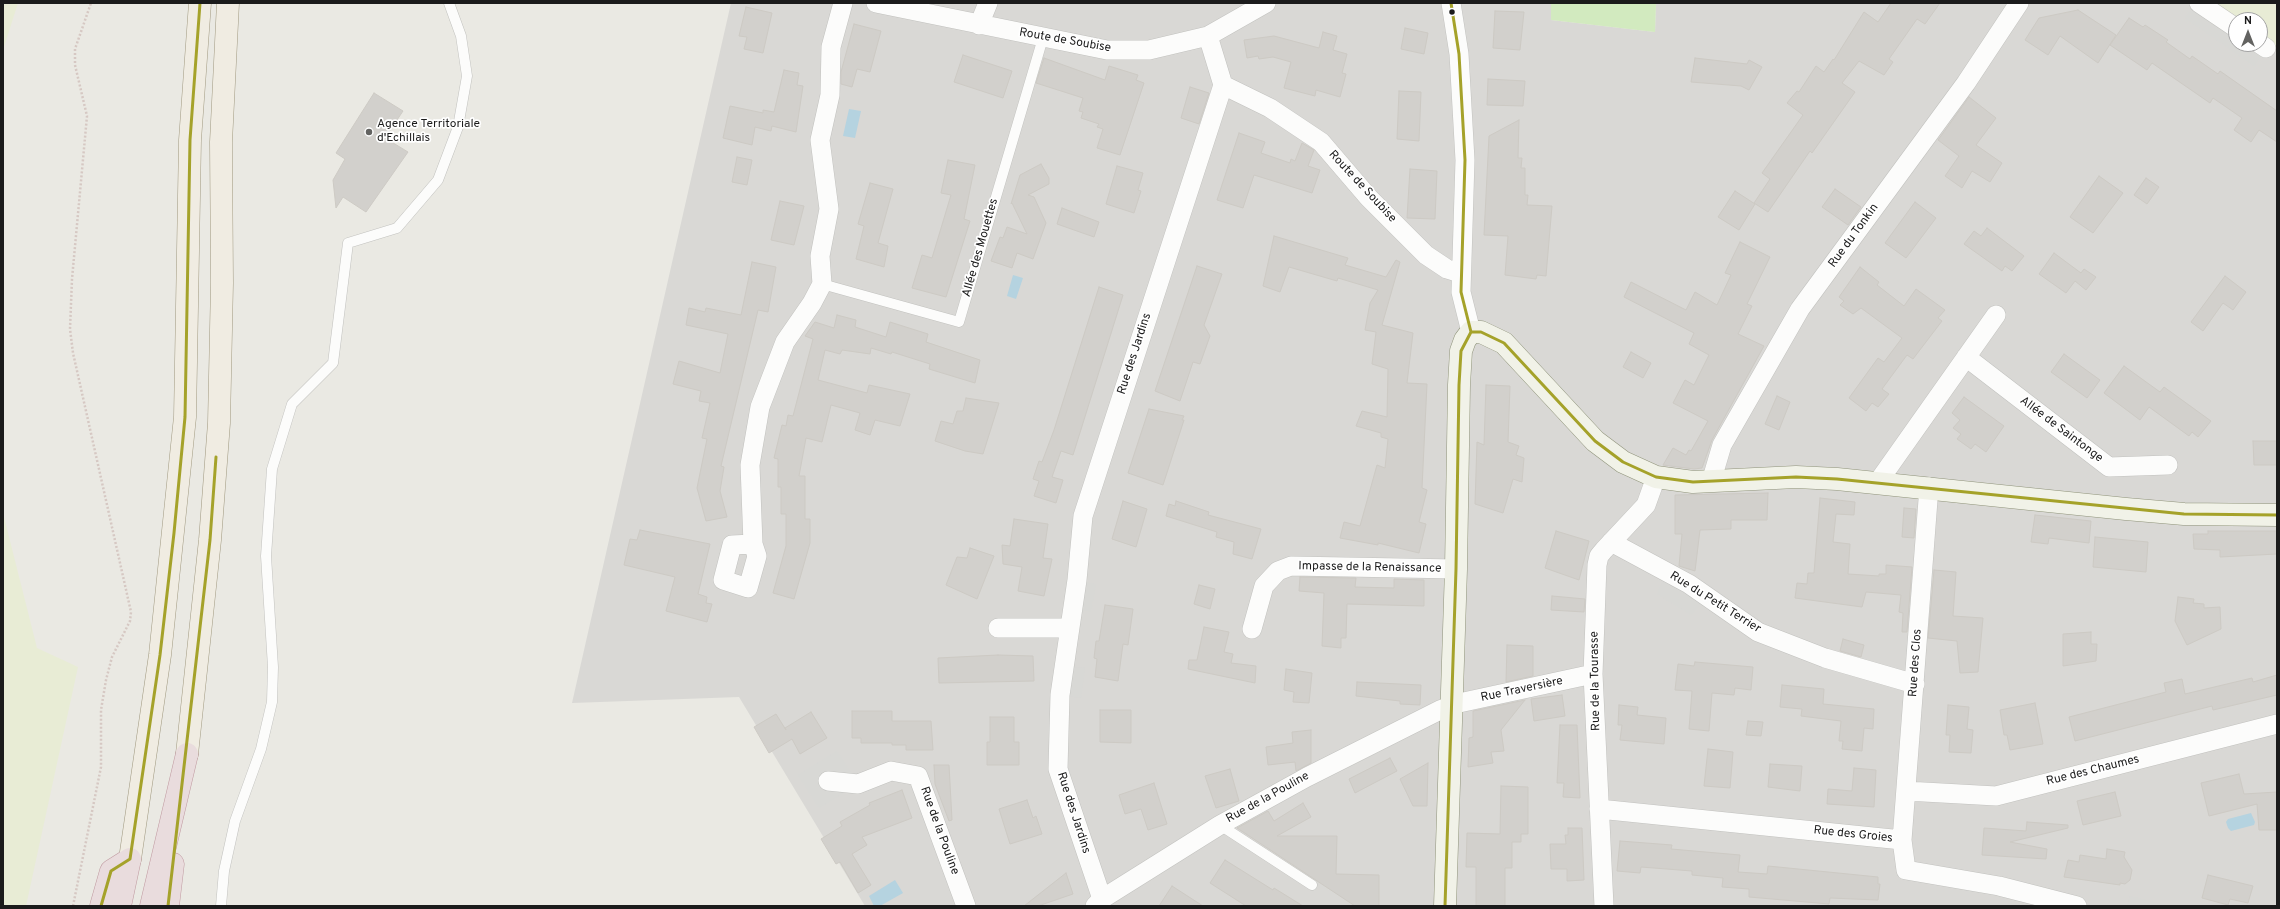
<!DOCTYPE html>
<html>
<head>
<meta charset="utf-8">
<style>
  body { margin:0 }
  #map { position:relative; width:2280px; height:909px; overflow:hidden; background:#eae9e3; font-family:Overpass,sans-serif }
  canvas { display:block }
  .frame { position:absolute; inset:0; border:4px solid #1b1b1b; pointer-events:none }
  .north { position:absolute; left:2228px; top:12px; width:40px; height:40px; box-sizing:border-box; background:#fff; border:1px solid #a4a4a4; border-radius:50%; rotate:0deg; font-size:11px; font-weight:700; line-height:16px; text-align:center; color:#1b1b1b }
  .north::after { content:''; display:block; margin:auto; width:14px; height:18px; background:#636361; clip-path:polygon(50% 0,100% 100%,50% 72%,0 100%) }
</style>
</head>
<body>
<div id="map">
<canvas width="2280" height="909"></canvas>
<div class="frame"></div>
<div class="north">N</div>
</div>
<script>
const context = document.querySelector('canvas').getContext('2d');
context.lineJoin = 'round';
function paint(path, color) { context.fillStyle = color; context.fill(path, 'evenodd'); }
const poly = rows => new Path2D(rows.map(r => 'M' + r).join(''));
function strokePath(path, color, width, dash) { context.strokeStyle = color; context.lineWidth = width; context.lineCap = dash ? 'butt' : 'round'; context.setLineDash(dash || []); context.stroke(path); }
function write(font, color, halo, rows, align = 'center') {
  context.font = font + ' Overpass,sans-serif'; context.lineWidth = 3.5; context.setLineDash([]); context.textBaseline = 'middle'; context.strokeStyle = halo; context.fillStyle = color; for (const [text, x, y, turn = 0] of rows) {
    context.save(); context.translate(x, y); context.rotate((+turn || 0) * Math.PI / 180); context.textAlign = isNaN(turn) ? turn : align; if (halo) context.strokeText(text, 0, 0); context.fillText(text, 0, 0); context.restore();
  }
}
paint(poly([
  [731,3,1551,3,1551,20,1655,32,1656,3,2213,3,2236,20,2236,44,2260,44,2260,35,2277,47,2277,906,865,906,739,697,572,703]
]), '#d9d8d5');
paint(poly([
  [3,3,18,3,3,50],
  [2213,3,2277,3,2277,47,2260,35,2260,20,2238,20],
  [3,513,37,648,78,667,26,906,3,906]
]), '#e8ecd5');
paint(poly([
  [1551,3,1656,3,1655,32,1551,20]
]), '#d2eabf');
paint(poly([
  [2196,3,2236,28,2236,44,2260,44,2266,48,2254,66,2185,18],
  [1667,573,1706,596,1691,615,1657,594],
  [1077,580,1096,584,1091,612,1073,608],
  [1065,666,1085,668,1081,698,1061,695],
  [837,751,858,784,819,808,798,775],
  [2130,896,2169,906,2127,906]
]), '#d8d8d5');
paint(poly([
  [849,109,861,111,855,138,843,136],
  [1013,275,1023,278,1016,299,1007,296],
  [2251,813,2255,822,2254,825,2231,831,2228,828,2226,822,2228,819],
  [895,880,903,893,880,906,874,906,869,896]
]), '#b5d3e0');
const building = poly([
  [1891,3,1940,3,1925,24,1917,19,1889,59,1893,62,1884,75,1859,61,1842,83,1855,92,1812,153,1810,151,1768,212,1754,203,1770,179,1762,173,1803,115,1787,103,1797,91,1799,92,1816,66,1824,72,1833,59,1834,60,1864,12,1878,22,1891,3],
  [746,7,772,13,763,53,744,49,747,37,739,36,746,7],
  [2078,10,2116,35,2098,63,2060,36,2048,55,2025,40,2039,18,2078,10],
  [1495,11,1524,12,1520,50,1493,48,1495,11],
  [2129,18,2143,27,2145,25,2168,40,2166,42,2190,59,2192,56,2218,74,2220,71,2277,111,2277,142,2259,130,2251,142,2234,130,2242,118,2213,98,2210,103,2152,63,2147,70,2110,45,2129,18],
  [854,24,881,31,870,72,857,69,852,87,841,84,841,72,854,24],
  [1405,28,1428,33,1424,54,1401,49,1405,28],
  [1323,32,1337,36,1333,50,1347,54,1342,73,1346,74,1340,97,1316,90,1315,96,1284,88,1291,62,1273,57,1259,59,1258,56,1247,58,1244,40,1274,36,1319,48,1323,32],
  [963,55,1012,71,1003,98,954,82,963,55],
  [1044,58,1105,80,1109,66,1138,75,1136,80,1144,83,1120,155,1097,148,1103,129,1097,127,1099,124,1081,118,1083,112,1079,111,1083,98,1036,83,1044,58],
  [1695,58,1747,64,1749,60,1762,67,1749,90,1741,86,1691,82,1695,58],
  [784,70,799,73,797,85,803,86,796,132,772,126,771,131,755,127,752,145,723,138,730,106,763,113,763,110,774,112,784,70],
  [1488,79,1525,81,1523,106,1487,105,1488,79],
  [1190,87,1209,93,1199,124,1181,118,1190,87],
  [1399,91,1421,92,1419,141,1397,139,1399,91],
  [374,93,403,111,385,138,408,152,366,212,343,197,336,208,333,180,345,159,336,153,374,93],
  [1969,97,1996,118,1976,145,2002,163,1990,182,1972,171,1962,188,1945,176,1959,156,1938,140,1969,97],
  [1519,120,1518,158,1522,158,1521,168,1525,168,1525,195,1528,195,1527,205,1552,206,1546,276,1537,275,1536,279,1505,275,1508,236,1484,235,1489,136,1519,120],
  [1239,133,1265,142,1261,153,1290,163,1291,159,1295,161,1302,143,1314,150,1308,166,1320,170,1312,193,1254,175,1243,208,1217,200,1239,133],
  [737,157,752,160,747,185,732,182,737,157],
  [948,160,975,165,964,219,970,221,946,297,912,288,922,255,932,258,951,195,941,193,948,160],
  [1041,164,1049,178,1049,184,1028,195,1034,197,1046,223,1033,259,1017,253,1012,268,991,261,1000,237,1003,238,1007,227,1027,234,1012,203,1011,204,1020,175,1041,164],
  [1117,166,1143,173,1138,190,1141,191,1134,213,1106,204,1117,166],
  [1410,169,1437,171,1435,219,1407,218,1410,169],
  [2099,176,2123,193,2093,233,2070,217,2099,176],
  [2146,178,2159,187,2147,204,2134,195,2146,178],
  [870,183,893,189,878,243,888,246,884,267,856,259,864,226,858,224,870,183],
  [1835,189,1861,207,1848,225,1822,207,1835,189],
  [1735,191,1755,204,1739,230,1718,217,1735,191],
  [780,201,804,206,794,245,771,240,780,201],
  [1915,202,1936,218,1906,258,1885,243,1915,202],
  [1062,208,1099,222,1094,237,1057,224,1062,208],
  [1987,228,2024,256,2012,271,2005,266,2002,271,1964,244,1974,231,1981,236,1987,228],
  [1274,236,1348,258,1345,265,1386,277,1396,260,1400,262,1382,325,1413,333,1407,383,1427,384,1422,488,1427,490,1419,522,1426,524,1419,553,1378,543,1378,545,1340,538,1344,522,1360,526,1377,465,1385,468,1388,439,1381,437,1381,433,1356,426,1362,411,1387,417,1388,369,1372,364,1376,332,1365,330,1370,303,1378,290,1338,278,1337,281,1289,267,1280,292,1263,286,1274,236],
  [1740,242,1770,257,1747,304,1752,306,1738,334,1764,346,1712,440,1702,468,1694,469,1663,465,1673,448,1686,455,1689,450,1691,451,1708,421,1673,403,1685,380,1694,385,1709,355,1689,344,1694,333,1624,297,1631,282,1686,310,1695,292,1717,305,1731,275,1725,273,1740,242],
  [2054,253,2081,273,2084,269,2096,277,2086,290,2075,281,2066,293,2039,274,2054,253],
  [752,262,776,267,768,312,758,310,721,466,724,467,720,491,727,517,706,521,697,488,707,439,702,438,710,403,699,401,701,391,673,384,679,361,720,373,728,334,686,325,689,308,705,312,706,308,741,315,752,262],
  [1197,266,1222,274,1204,325,1210,336,1200,364,1193,362,1180,401,1155,391,1197,266],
  [1860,267,1879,282,1877,285,1904,306,1916,289,1945,310,1938,318,1942,321,1913,359,1907,355,1882,389,1889,394,1878,407,1872,403,1866,411,1849,398,1878,358,1884,362,1902,338,1861,308,1853,314,1840,305,1844,301,1839,297,1860,267],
  [2225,276,2246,292,2233,310,2223,303,2203,331,2191,322,2225,276],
  [1099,287,1123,295,1073,455,1061,451,1052,477,1063,480,1056,503,1034,496,1039,481,1033,479,1039,461,1042,462,1054,430,1099,287],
  [837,315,856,320,855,327,886,337,890,322,928,334,926,342,980,360,975,383,929,369,930,364,892,352,891,354,871,348,870,354,842,350,840,354,825,350,818,380,867,393,869,385,910,394,900,426,875,420,870,435,855,430,860,413,831,405,822,442,806,438,799,476,805,476,805,519,810,519,810,543,794,599,773,593,786,546,786,514,781,514,781,487,778,487,778,459,774,458,782,425,786,426,788,415,793,416,813,339,805,336,815,322,834,328,837,315],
  [1631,352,1651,363,1643,378,1623,367,1631,352],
  [2064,354,2100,380,2087,398,2051,372,2064,354],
  [2124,366,2160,392,2164,387,2211,421,2198,437,2192,432,2189,436,2149,407,2140,420,2104,393,2124,366],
  [1486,385,1510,386,1508,442,1519,446,1516,455,1524,458,1522,482,1513,479,1503,513,1475,504,1477,442,1484,445,1486,385],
  [1777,396,1790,402,1779,430,1765,424,1777,396],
  [1964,397,2004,426,1986,452,1975,444,1971,449,1957,439,1961,434,1953,428,1960,420,1952,413,1964,397],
  [966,398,999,403,983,454,965,451,935,441,941,421,953,424,957,411,963,411,966,398],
  [1149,409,1184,416,1182,420,1184,420,1163,485,1128,473,1149,409],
  [2253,441,2277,441,2277,465,2254,465,2253,441],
  [1768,493,1767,520,1731,520,1731,529,1700,530,1695,571,1679,566,1682,534,1675,534,1675,495,1768,493],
  [1820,498,1855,502,1854,515,1836,514,1833,542,1850,544,1848,574,1879,576,1879,574,1886,574,1886,565,1912,567,1907,632,1902,632,1903,613,1899,612,1901,595,1866,592,1862,607,1795,598,1797,583,1807,584,1808,573,1814,573,1820,498],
  [1123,501,1147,509,1136,547,1112,539,1123,501],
  [1176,501,1209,512,1208,515,1261,529,1252,559,1233,554,1234,542,1216,537,1217,532,1166,516,1169,504,1175,506,1176,501],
  [1904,508,1916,509,1914,538,1902,537,1904,508],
  [2035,515,2091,521,2089,543,2049,538,2048,544,2031,542,2035,515],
  [1014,519,1048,524,1043,558,1052,559,1044,596,1018,591,1022,567,1003,564,1002,545,1010,546,1014,519],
  [640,530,710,544,698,594,707,597,706,603,712,604,707,622,666,611,675,577,624,565,630,539,637,540,640,530],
  [1556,531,1589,541,1579,580,1545,568,1556,531],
  [2208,531,2277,531,2277,554,2220,557,2220,550,2194,549,2193,534,2208,534,2208,531],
  [2095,537,2148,542,2146,572,2093,567,2095,537],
  [970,548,994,556,977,599,946,585,957,557,967,558,970,548],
  [1934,570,1956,572,1953,616,1983,618,1978,672,1960,673,1957,641,1928,638,1934,570],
  [1300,577,1356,578,1355,587,1394,588,1394,579,1424,580,1424,606,1347,604,1346,638,1341,638,1341,648,1322,646,1324,593,1299,591,1300,577],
  [1199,585,1215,589,1210,609,1194,604,1199,585],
  [1552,596,1585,599,1584,612,1551,610,1552,596],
  [2178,597,2194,599,2193,603,2204,604,2204,608,2220,607,2221,629,2187,645,2175,621,2178,597],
  [1105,605,1133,609,1128,645,1123,644,1118,681,1095,677,1097,659,1094,658,1096,641,1099,641,1105,605],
  [1204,627,1229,632,1224,652,1233,654,1231,663,1256,666,1255,683,1188,669,1189,660,1197,660,1204,627],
  [2091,632,2091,644,2097,644,2096,661,2063,666,2063,634,2091,632],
  [1843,639,1864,645,1861,657,1840,651,1843,639],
  [1507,645,1533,646,1533,676,1506,682,1507,645],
  [998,655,1033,656,1034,681,939,683,938,658,998,655],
  [1695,662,1753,667,1751,690,1735,688,1734,695,1712,693,1709,731,1689,729,1692,691,1675,690,1678,664,1694,666,1695,662],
  [1286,669,1312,673,1309,703,1293,702,1294,692,1284,690,1286,669],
  [2277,675,2277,695,2213,710,2212,706,2075,741,2069,717,2166,692,2164,683,2182,679,2185,694,2252,678,2253,682,2277,675],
  [1357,682,1421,685,1420,705,1400,704,1400,701,1356,696,1357,682],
  [1782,685,1824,689,1823,704,1874,709,1873,729,1864,728,1862,751,1842,749,1843,741,1839,741,1841,721,1801,716,1802,709,1780,707,1782,685],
  [1562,695,1565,716,1534,721,1531,699,1562,695],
  [1525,700,1501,730,1504,751,1491,752,1493,763,1468,767,1469,738,1473,737,1473,711,1525,700],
  [2035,703,2043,744,2010,750,2007,735,2004,735,2000,710,2035,703],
  [1619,705,1638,707,1637,715,1666,718,1664,744,1620,740,1622,725,1618,725,1619,705],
  [1948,705,1969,707,1967,729,1973,730,1971,753,1949,752,1950,735,1946,735,1948,705],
  [1100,710,1131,710,1131,743,1100,742,1100,710],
  [852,711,892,711,892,721,931,721,933,750,906,750,906,745,892,745,892,743,861,743,861,738,852,738,852,711],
  [811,712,827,738,800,754,792,739,769,753,754,727,776,714,786,730,785,728,811,712],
  [990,717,1014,717,1014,742,1019,742,1019,765,987,765,987,742,990,742,990,717],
  [1748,721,1763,722,1761,736,1746,735,1748,721],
  [1560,725,1577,725,1580,798,1563,797,1564,783,1557,783,1560,725],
  [1311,730,1311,763,1296,771,1295,762,1268,765,1266,747,1293,743,1292,732,1311,730],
  [1708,749,1733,752,1730,788,1704,786,1708,749],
  [1390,758,1397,771,1355,793,1349,779,1390,758],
  [1428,763,1427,806,1413,806,1400,779,1428,763],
  [1770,764,1802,766,1800,791,1768,787,1770,764],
  [934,765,949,765,952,820,949,821,935,784,934,765],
  [1854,768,1876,770,1874,807,1827,804,1828,789,1852,791,1854,768],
  [1230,769,1239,801,1216,808,1205,776,1230,769],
  [2239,774,2244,794,2277,792,2277,830,2259,830,2257,804,2209,816,2201,783,2239,774],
  [1154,783,1167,824,1148,830,1141,809,1125,814,1119,795,1154,783],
  [1501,786,1528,787,1528,834,1521,834,1521,842,1512,842,1512,868,1505,868,1505,906,1476,906,1476,867,1466,867,1467,833,1500,834,1501,786],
  [902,790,912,818,862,837,867,845,852,854,871,885,858,893,840,862,836,864,821,839,842,826,840,822,870,805,869,803,902,790],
  [2115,792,2121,816,2083,825,2077,801,2115,792],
  [1027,800,1033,818,1036,816,1042,834,1010,844,999,809,1027,800],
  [1303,803,1311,817,1277,836,1337,836,1336,874,1379,875,1379,906,1355,906,1237,828,1268,811,1274,821,1303,803],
  [2027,822,2068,825,2068,828,2010,842,2047,849,2046,859,1982,855,1984,828,2026,831,2027,822],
  [1568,828,1582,828,1584,880,1567,881,1567,869,1551,869,1550,844,1566,844,1565,835,1568,835,1568,828],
  [1620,841,1672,845,1671,849,1740,855,1738,872,1767,874,1768,866,1878,877,1878,884,1880,884,1878,900,1830,898,1829,904,1749,897,1749,889,1722,887,1723,878,1692,875,1692,871,1641,867,1640,873,1617,871,1620,841],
  [2107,849,2125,852,2124,857,2132,870,2130,880,2125,884,2120,883,2120,885,2064,877,2068,860,2079,862,2080,855,2106,859,2107,849],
  [1225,860,1273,890,1274,888,1303,906,1246,906,1210,883,1225,860],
  [1066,873,1073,894,1038,906,1024,906,1066,873],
  [2208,875,2253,886,2248,903,2230,899,2228,905,2202,898,2208,875],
  [1172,886,1203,906,1159,906,1172,886]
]);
paint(building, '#d2d0cc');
strokePath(building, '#cdcac4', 1);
const lane = poly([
  [822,284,959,322,1043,38],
  [1220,825,1312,885],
  [221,906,224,871,235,821,261,749,272,702,273,667,266,556,272,469,292,404,333,363,348,243,397,228,438,180,458,127,467,76,461,36,449,3]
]);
const street = poly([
  [876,3,1107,50,1149,50,1208,36,1266,3],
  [1451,3,1459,54,1465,160,1461,292,1471,332],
  [2199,3,2236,28],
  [979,25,988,3],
  [1208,36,1223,85,1270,108,1321,142,1369,198,1426,255,1447,269,1460,273],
  [2260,44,2266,48],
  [1966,357,2109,467,2168,465],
  [1711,482,1722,445,1800,309,1966,83,2019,3],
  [1878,482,1996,315],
  [1611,542,1689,584,1758,632,1825,658,1915,684],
  [753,544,732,545,723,580,748,588,757,556,753,544,750,465,760,407,785,342,812,303,822,284,820,256,829,209,820,140,830,95,831,47,843,3],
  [998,628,1070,628],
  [1252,629,1264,586,1278,571,1291,566,1456,569],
  [828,781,858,784,891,771,918,776,966,906],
  [1906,791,1996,796,2277,724],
  [1599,809,1902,840,1906,870,1999,886,2077,906],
  [1902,840,1929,487],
  [1102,899,1058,769,1060,695,1077,580,1083,516,1223,85],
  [1095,906,1102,899,1220,825,1307,777,1440,710,1459,703,1593,674],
  [1604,906,1593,674,1597,565,1599,556,1604,550,1646,505,1656,477]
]);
const secondary = poly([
  [1445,906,1456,569,1459,385,1461,351,1465,340,1471,332,1481,332,1504,343,1595,441,1623,462,1656,477,1693,482,1796,477,1837,479,2126,509,2184,514,2277,515]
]);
const primary = poly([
  [187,754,210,540,219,423,222,283,221,142,228,3],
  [130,859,160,655,185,417,190,140,200,3]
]);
const highway = poly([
  [101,906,111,871,130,859],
  [120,906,130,859],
  [151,906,187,754],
  [168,906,173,864]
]);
strokePath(lane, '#c2c2bf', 11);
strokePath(street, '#c2c2bf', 20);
strokePath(secondary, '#90947b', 23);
strokePath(primary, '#a09980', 23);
strokePath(highway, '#c09aa1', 23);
strokePath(poly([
  [73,906,101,767,101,710,106,680,112,657,130,621,131,612,73,353,70,329,72,279,87,116,75,65,75,49,91,3]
]), '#d6c8c3', 2.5, [2, 2]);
strokePath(lane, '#fcfcfb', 10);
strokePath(street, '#fcfcfb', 19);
strokePath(secondary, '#f1f2e8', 22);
strokePath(primary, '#f0ece2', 22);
strokePath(highway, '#e9dcdd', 22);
strokePath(poly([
  [1451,3,1459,54,1465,160,1461,292,1471,332],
  [1471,332,1481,332,1504,343,1595,441,1623,462,1656,477,1693,482,1796,477,1837,479,2184,514,2277,515],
  [101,906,111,871,130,859,160,655,174,533,185,417,190,140,200,3],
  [168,906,210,540,216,457],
  [1445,906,1456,569,1459,385,1461,351,1471,332]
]), '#a5a22a', 3);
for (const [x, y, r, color] of [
  [1452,12,3.5,"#1b1b1b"],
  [369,132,4,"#636361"]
]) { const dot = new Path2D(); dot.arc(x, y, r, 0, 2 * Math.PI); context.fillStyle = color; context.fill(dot); strokePath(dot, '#fff', 1.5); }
write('12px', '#1b1b1b', '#fff', [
  ["Route de Soubise",1065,41,10],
  ["Route de Soubise",1362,187,47],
  ["Rue du Tonkin",1854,236,-54],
  ["Allée des Mouettes",981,248,-74],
  ["Rue des Jardins",1135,354,-72],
  ["Allée de Saintonge",2061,430,37],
  ["Impasse de la Renaissance",1370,568,1],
  ["Rue du Petit Terrier",1715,603,32],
  ["Rue des Clos",1916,663,-86],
  ["Rue de la Tourasse",1596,681,-91],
  ["Rue Traversière",1522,690,-12],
  ["Rue des Chaumes",2093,771,-14],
  ["Rue de la Pouline",1268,798,-29],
  ["Rue des Jardins",1073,813,72],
  ["Rue de la Pouline",939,831,70],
  ["Rue des Groies",1853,835,6]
]);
write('12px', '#1b1b1b', '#fff', [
  ["Agence Territoriale",377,125],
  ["d'Echillais",377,139]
], 'left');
</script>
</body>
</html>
